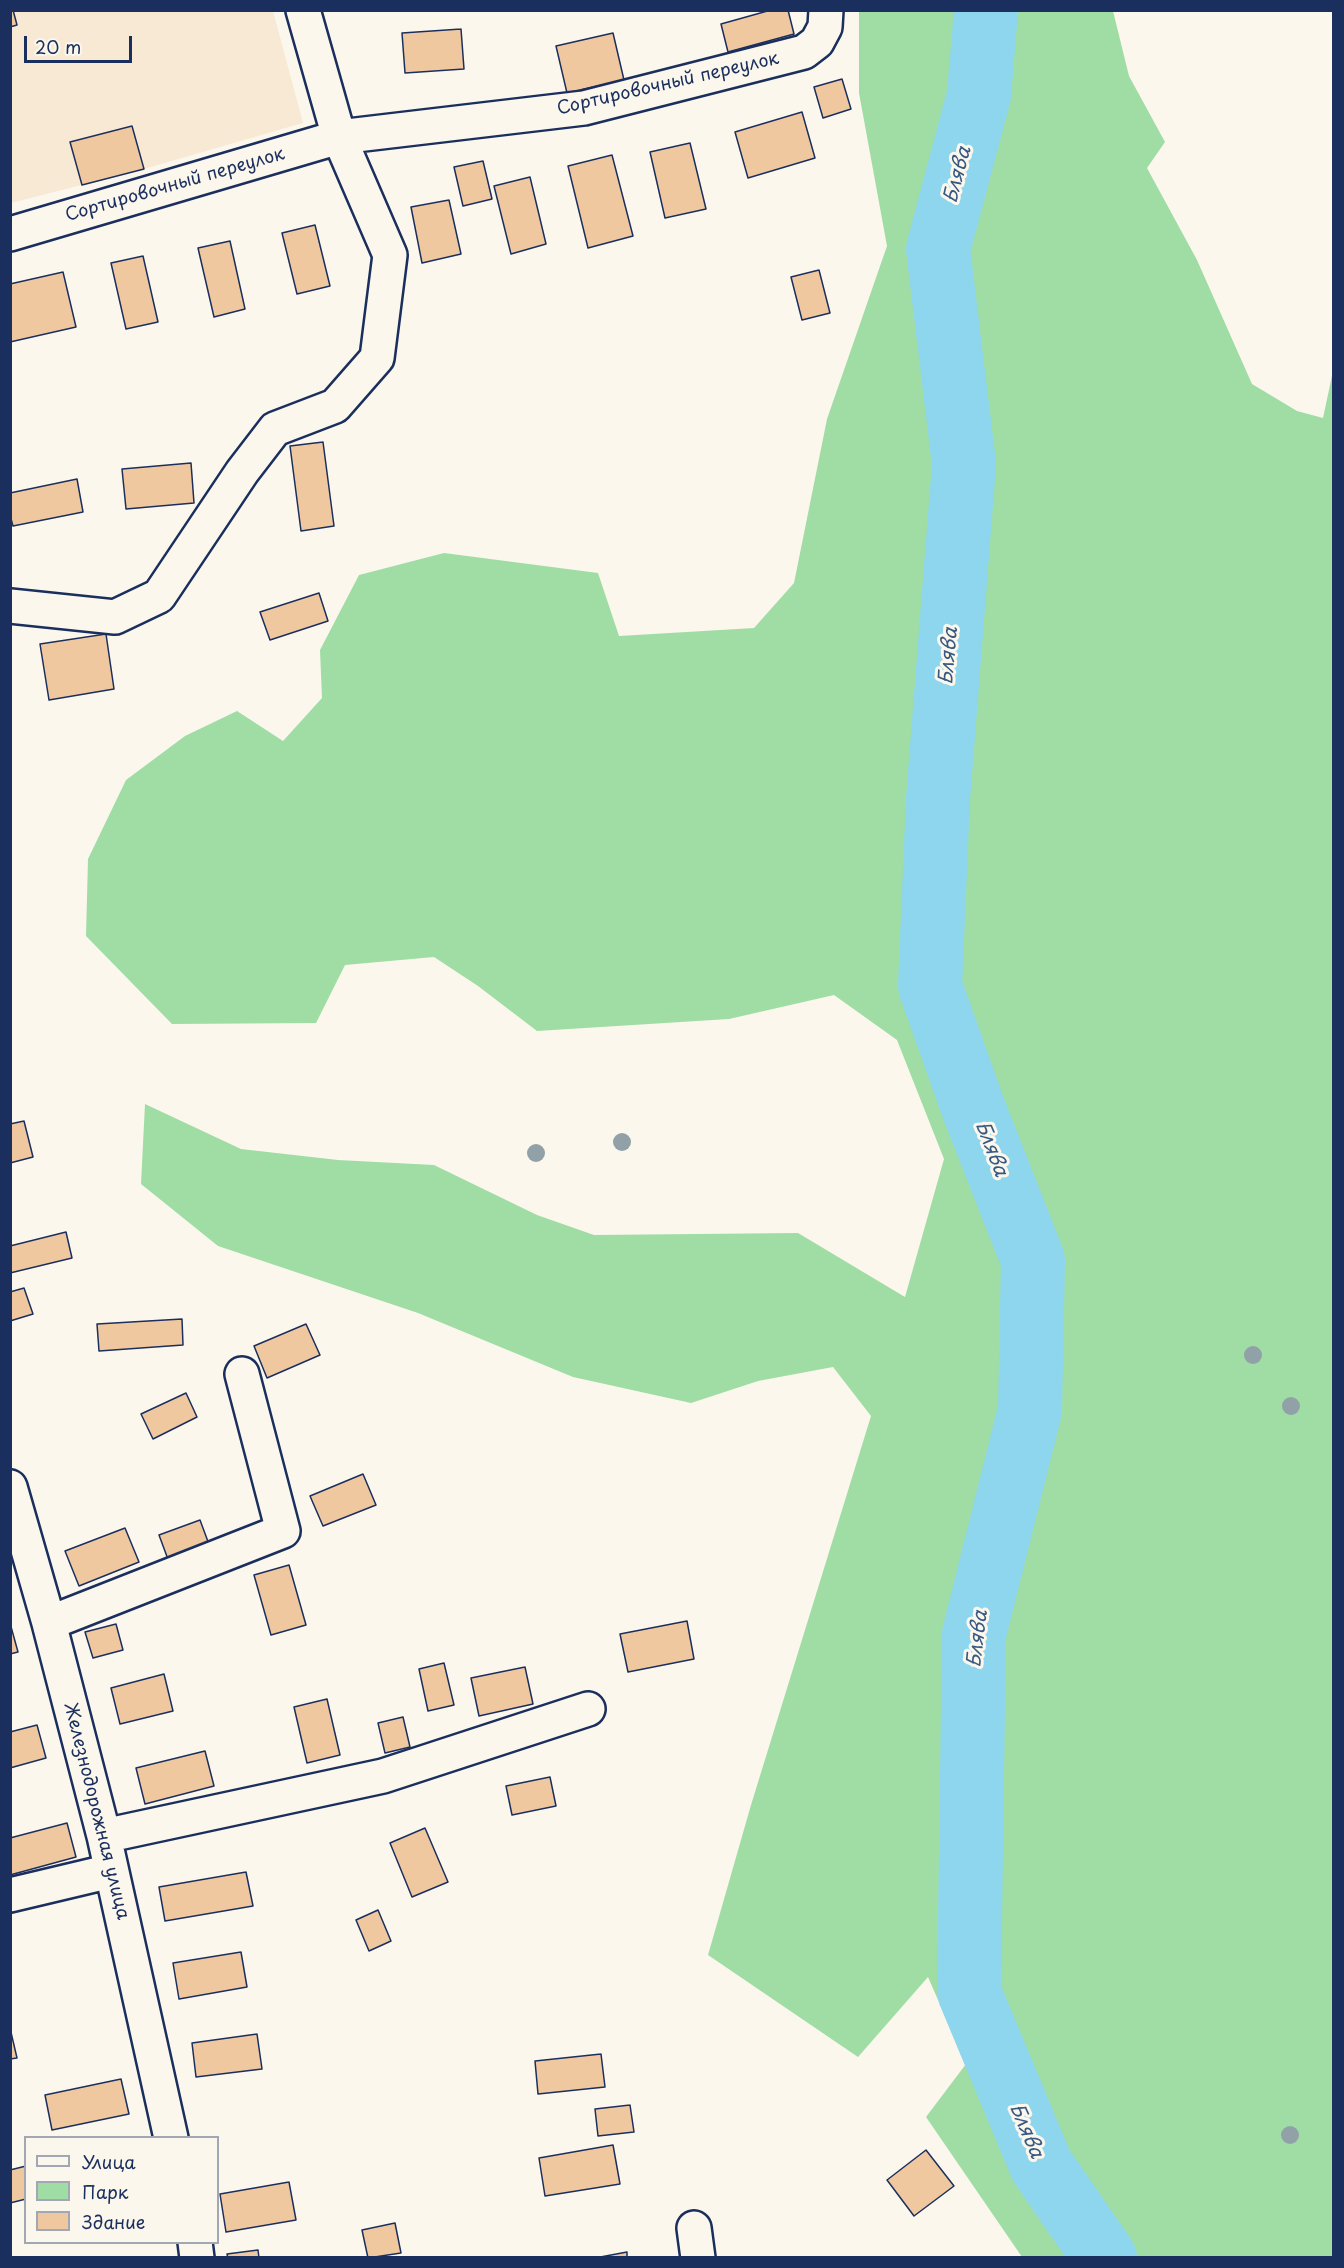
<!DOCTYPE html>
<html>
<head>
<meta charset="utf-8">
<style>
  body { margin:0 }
  #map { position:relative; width:1344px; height:2268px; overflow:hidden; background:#fbf7ec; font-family:"Playpen Sans",sans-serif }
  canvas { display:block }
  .frame { position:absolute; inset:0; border:12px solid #1b2f5e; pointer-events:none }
  .legend { position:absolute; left:24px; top:2136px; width:195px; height:108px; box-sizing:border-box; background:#fbf7ec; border:2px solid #a1a7b3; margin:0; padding:8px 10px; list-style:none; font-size:18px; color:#1b2f5e }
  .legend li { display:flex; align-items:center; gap:12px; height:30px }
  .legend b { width:30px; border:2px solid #a1a7b3 }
  .scale { position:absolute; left:24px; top:36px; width:108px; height:27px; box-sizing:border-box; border:3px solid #1b2f5e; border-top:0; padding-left:8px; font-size:18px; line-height:21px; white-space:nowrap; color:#1b2f5e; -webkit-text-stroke:4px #fbf7ec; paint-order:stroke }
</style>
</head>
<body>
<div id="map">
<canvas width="1344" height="2268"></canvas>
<div class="frame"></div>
<ul class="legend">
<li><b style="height:8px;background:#fbf7ec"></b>Улица</li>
<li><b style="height:16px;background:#9fdda5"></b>Парк</li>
<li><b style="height:16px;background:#f0c8a0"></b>Здание</li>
</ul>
<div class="scale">20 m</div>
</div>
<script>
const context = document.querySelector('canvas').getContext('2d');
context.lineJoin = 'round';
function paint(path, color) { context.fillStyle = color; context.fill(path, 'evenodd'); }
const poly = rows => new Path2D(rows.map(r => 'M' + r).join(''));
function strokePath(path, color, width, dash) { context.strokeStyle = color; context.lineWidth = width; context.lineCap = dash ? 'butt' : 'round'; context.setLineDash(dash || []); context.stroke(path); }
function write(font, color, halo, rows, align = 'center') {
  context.font = font + ' "Playpen Sans",sans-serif'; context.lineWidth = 6; context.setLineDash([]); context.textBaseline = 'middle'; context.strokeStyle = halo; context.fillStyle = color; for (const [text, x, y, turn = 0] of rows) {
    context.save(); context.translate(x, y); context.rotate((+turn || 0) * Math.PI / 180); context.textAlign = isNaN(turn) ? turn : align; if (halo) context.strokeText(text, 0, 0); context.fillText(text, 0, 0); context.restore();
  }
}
paint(poly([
  [10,11,273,11,303,123,144,169,11,203]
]), '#f8e9d5');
paint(poly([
  [859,11,1113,11,1129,76,1165,142,1147,168,1197,260,1252,384,1297,411,1323,418,1333,371,1333,2257,1022,2257,926,2117,966,2064,928,1977,858,2057,708,1955,751,1805,871,1416,833,1367,758,1381,691,1403,573,1377,418,1313,218,1246,141,1184,145,1104,241,1149,338,1160,434,1165,537,1215,594,1235,798,1233,905,1297,944,1159,897,1040,834,995,729,1019,537,1031,478,986,434,957,345,965,316,1023,172,1024,86,936,88,859,126,780,185,736,237,711,283,741,322,698,320,650,359,575,444,553,598,573,619,636,754,628,794,583,827,419,887,246,859,93]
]), '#9fdda5');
strokePath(poly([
  [986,10,979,95,938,249,964,464,938,799,930,986,974,1110,1033,1260,1030,1410,974,1634,969,1992,1041,2165,1105,2258]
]), '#8dd6ee', 64);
const building = poly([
  [10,10,13,10,17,25,10,27,10,10],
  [771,10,788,10,794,34,728,52,721,24,771,10],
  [461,29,464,69,405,73,402,33,461,29],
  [613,33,624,80,567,93,556,46,613,33],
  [842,79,851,109,823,118,814,87,842,79],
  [802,112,815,158,748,178,735,132,802,112],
  [132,126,144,169,82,185,70,142,132,126],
  [690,143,706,209,665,218,650,152,690,143],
  [612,155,633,236,588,248,568,166,612,155],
  [483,161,492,199,463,206,454,167,483,161],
  [530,177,546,244,511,254,494,186,530,177],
  [449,200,461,254,422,263,411,207,449,200],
  [315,225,330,286,297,294,282,233,315,225],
  [230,241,245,309,214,317,198,248,230,241],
  [143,256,158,322,126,329,111,263,143,256],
  [819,270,830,313,802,320,791,277,819,270],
  [63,272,76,327,10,342,10,284,63,272],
  [323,442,334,526,301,531,290,446,323,442],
  [191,463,194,503,126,509,122,469,191,463],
  [77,479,83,512,13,526,10,515,10,493,77,479],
  [319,593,328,621,270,640,260,612,319,593],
  [106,634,114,689,49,700,40,644,106,634],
  [24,1121,33,1157,10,1163,10,1124,24,1121],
  [66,1232,72,1258,10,1273,10,1246,66,1232],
  [24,1288,33,1314,10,1321,10,1292,24,1288],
  [182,1319,183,1345,99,1351,97,1324,182,1319],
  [306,1324,320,1355,267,1378,254,1346,306,1324],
  [186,1393,197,1417,153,1439,141,1414,186,1393],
  [363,1474,376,1505,323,1526,310,1496,363,1474],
  [200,1520,210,1547,169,1562,159,1535,200,1520],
  [125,1528,139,1562,79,1586,65,1551,125,1528],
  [289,1565,306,1625,271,1635,254,1575,289,1565],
  [687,1621,694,1659,628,1672,620,1634,687,1621],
  [10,1623,18,1652,10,1654,10,1623],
  [116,1624,123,1650,93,1658,85,1632,116,1624],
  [444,1663,454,1705,428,1711,419,1669,444,1663],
  [525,1667,533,1704,479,1716,471,1678,525,1667],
  [164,1674,173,1711,120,1724,111,1688,164,1674],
  [327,1699,340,1755,307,1763,294,1707,327,1699],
  [403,1717,410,1747,385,1753,378,1723,403,1717],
  [37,1725,46,1758,10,1768,10,1732,37,1725],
  [205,1751,214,1786,145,1804,136,1768,205,1751],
  [550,1777,556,1806,512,1815,506,1786,550,1777],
  [67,1823,76,1857,10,1875,10,1838,67,1823],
  [425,1828,448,1882,412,1897,390,1843,425,1828],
  [246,1872,253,1906,165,1921,159,1887,246,1872],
  [378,1910,391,1941,369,1951,356,1920,378,1910],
  [241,1952,247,1987,179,1999,173,1963,241,1952],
  [10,2028,17,2058,10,2059,10,2028],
  [257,2034,262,2069,196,2077,192,2043,257,2034],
  [601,2054,605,2087,538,2094,535,2061,601,2054],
  [121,2079,129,2114,52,2130,45,2095,121,2079],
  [630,2105,634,2132,598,2136,595,2109,630,2105],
  [613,2145,620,2184,545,2196,539,2158,613,2145],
  [926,2150,954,2186,914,2216,887,2180,926,2150],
  [26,2166,26,2199,10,2203,10,2170,26,2166],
  [289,2182,296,2220,226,2232,220,2194,289,2182],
  [395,2223,401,2253,368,2258,362,2230,395,2223],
  [258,2250,259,2258,228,2258,227,2254,258,2250],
  [627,2252,627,2258,595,2258,627,2252]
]);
paint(building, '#f0c8a0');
strokePath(building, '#1b2f5e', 1.5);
const minor = poly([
  [10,234,339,137,584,108,804,52,817,42,825,27,826,10],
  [10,606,115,617,159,596,242,472,275,429,335,406,377,358,390,255,339,137,303,10],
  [10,1487,49,1623,104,1836,171,2138],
  [49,1623,283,1531,242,1374],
  [104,1836,383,1776,588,1709],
  [10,1895,111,1871],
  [694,2228,698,2258],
  [195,2242,197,2258]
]);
strokePath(minor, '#1b2f5e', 38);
strokePath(minor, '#fbf7ec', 33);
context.fillStyle = '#92a1a8';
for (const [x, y] of [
  [622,1142],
  [536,1153],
  [1253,1355],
  [1291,1406],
  [1290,2135]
]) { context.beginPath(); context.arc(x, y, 9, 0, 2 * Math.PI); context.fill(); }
write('18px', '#1b2f5e', '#fbf7ec', [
  ["Сортировочный переулок",668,84,-13],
  ["Сортировочный переулок",175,185,-16],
  ["Железнодорожная улица",96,1811,76]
]);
write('italic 20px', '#385982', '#fbf7ec', [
  ["Блява",958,175,-75],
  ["Блява",949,656,-85],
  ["Блява",991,1149,69],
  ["Блява",978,1639,-83],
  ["Блява",1026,2131,67]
]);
</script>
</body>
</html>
